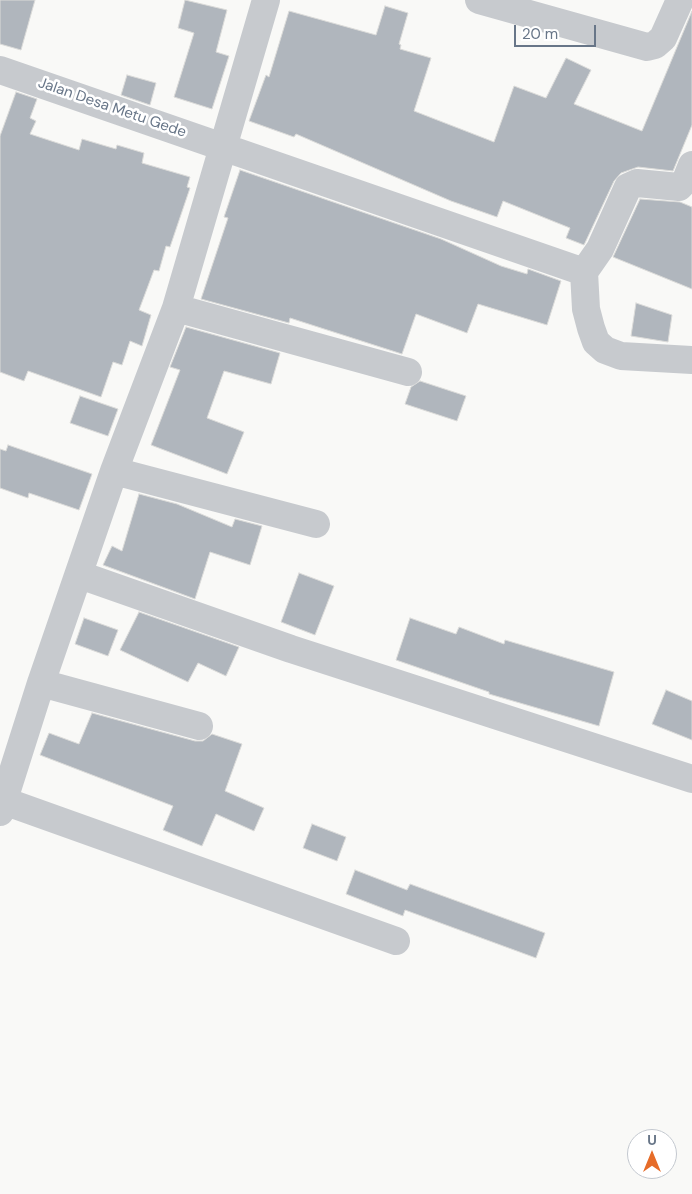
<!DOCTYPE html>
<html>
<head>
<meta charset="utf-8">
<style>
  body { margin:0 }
  #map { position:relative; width:692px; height:1194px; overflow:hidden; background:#f9f9f7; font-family:"DM Sans",sans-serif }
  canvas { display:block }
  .north { position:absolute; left:627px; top:1129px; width:50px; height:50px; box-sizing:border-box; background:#fff; border:1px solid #c3c8cf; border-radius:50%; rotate:0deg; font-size:14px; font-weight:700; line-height:20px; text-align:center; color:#687688 }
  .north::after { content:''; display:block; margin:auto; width:18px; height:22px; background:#e66c29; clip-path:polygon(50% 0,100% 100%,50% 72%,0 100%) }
  .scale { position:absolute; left:514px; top:25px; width:82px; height:22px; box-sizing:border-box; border:2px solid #687688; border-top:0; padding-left:6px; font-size:15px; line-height:18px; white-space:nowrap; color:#687688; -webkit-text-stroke:4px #fff; paint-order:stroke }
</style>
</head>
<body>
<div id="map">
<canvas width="692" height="1194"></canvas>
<div class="north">U</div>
<div class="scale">20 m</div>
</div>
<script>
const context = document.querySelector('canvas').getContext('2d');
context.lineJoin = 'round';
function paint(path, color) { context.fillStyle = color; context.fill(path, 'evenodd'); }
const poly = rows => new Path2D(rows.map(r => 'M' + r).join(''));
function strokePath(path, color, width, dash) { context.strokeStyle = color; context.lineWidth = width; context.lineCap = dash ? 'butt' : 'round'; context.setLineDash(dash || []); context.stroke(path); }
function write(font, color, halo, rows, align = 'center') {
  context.font = font + ' "DM Sans",sans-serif'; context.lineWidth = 5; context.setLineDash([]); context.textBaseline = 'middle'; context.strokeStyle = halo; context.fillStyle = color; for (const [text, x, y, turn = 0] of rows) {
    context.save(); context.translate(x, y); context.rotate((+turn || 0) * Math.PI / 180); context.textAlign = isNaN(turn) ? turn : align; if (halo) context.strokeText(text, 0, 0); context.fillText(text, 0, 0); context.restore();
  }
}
const building = poly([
  [0,0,35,0,21,50,0,44,0,0],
  [185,0,227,10,216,52,229,56,212,109,174,97,194,33,178,28,185,0],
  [385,6,408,13,399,44,401,45,400,49,431,58,414,111,494,142,514,86,546,98,566,58,591,70,574,104,642,131,692,11,692,125,673,171,638,167,621,173,614,181,584,245,566,238,570,228,503,201,497,217,451,201,296,134,294,137,249,121,266,75,269,77,289,11,376,35,385,6],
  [127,75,156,83,150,105,121,95,127,75],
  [16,92,37,99,30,118,36,121,30,134,79,150,82,139,116,149,117,145,144,153,142,163,190,177,187,187,190,188,170,247,166,246,159,271,154,270,139,310,151,315,142,346,130,341,122,365,113,362,101,397,28,371,24,381,0,372,0,136,16,92],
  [240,170,441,239,501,266,527,274,528,269,561,281,547,325,478,304,467,333,416,314,402,354,290,318,289,323,201,299,228,218,224,217,240,170],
  [640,199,680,202,692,207,692,289,613,257,640,199],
  [636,303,672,315,668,342,631,336,636,303],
  [186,327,280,353,271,384,224,371,207,418,244,432,227,474,151,445,180,370,170,367,186,327],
  [420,381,466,396,457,421,405,404,411,387,420,381],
  [80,396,118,409,108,436,70,423,80,396],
  [8,445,92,474,79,510,29,493,28,498,0,488,0,449,6,451,8,445],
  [139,494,177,504,232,527,235,519,262,526,250,565,210,552,195,599,103,565,112,546,122,551,139,494],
  [299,573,334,586,315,635,281,622,299,573],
  [139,612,239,647,226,676,198,663,188,682,120,650,139,612],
  [84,618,118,630,108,656,75,644,84,618],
  [410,618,456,634,459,627,504,644,505,640,614,672,599,726,489,694,489,692,396,660,410,618],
  [666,690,692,701,692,740,652,724,666,690],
  [92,713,195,741,203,741,212,734,242,744,225,791,264,808,254,831,216,814,202,846,163,830,173,806,40,755,49,733,79,744,92,713],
  [312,824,346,837,337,861,303,848,312,824],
  [355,870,407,890,410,884,545,933,536,958,405,910,403,916,346,894,355,870]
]);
paint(building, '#b0b6bd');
strokePath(building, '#dbdbd9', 1);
strokePath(poly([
  [479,0,647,47,655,45,663,38,680,0],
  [0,70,584,272,600,249,628,187,637,183,679,187,686,180,692,165],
  [584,272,586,309,591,328,596,342,605,350,621,356,692,360],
  [176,308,408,372],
  [114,471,316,524],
  [80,575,291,649,692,779],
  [41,683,199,726],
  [4,801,396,941],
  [0,812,41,683,114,471,176,308,266,0]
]), '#c7cace', 28);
write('15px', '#687688', '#fff', [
  ["Jalan Desa Metu Gede",112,108,19]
]);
</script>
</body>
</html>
